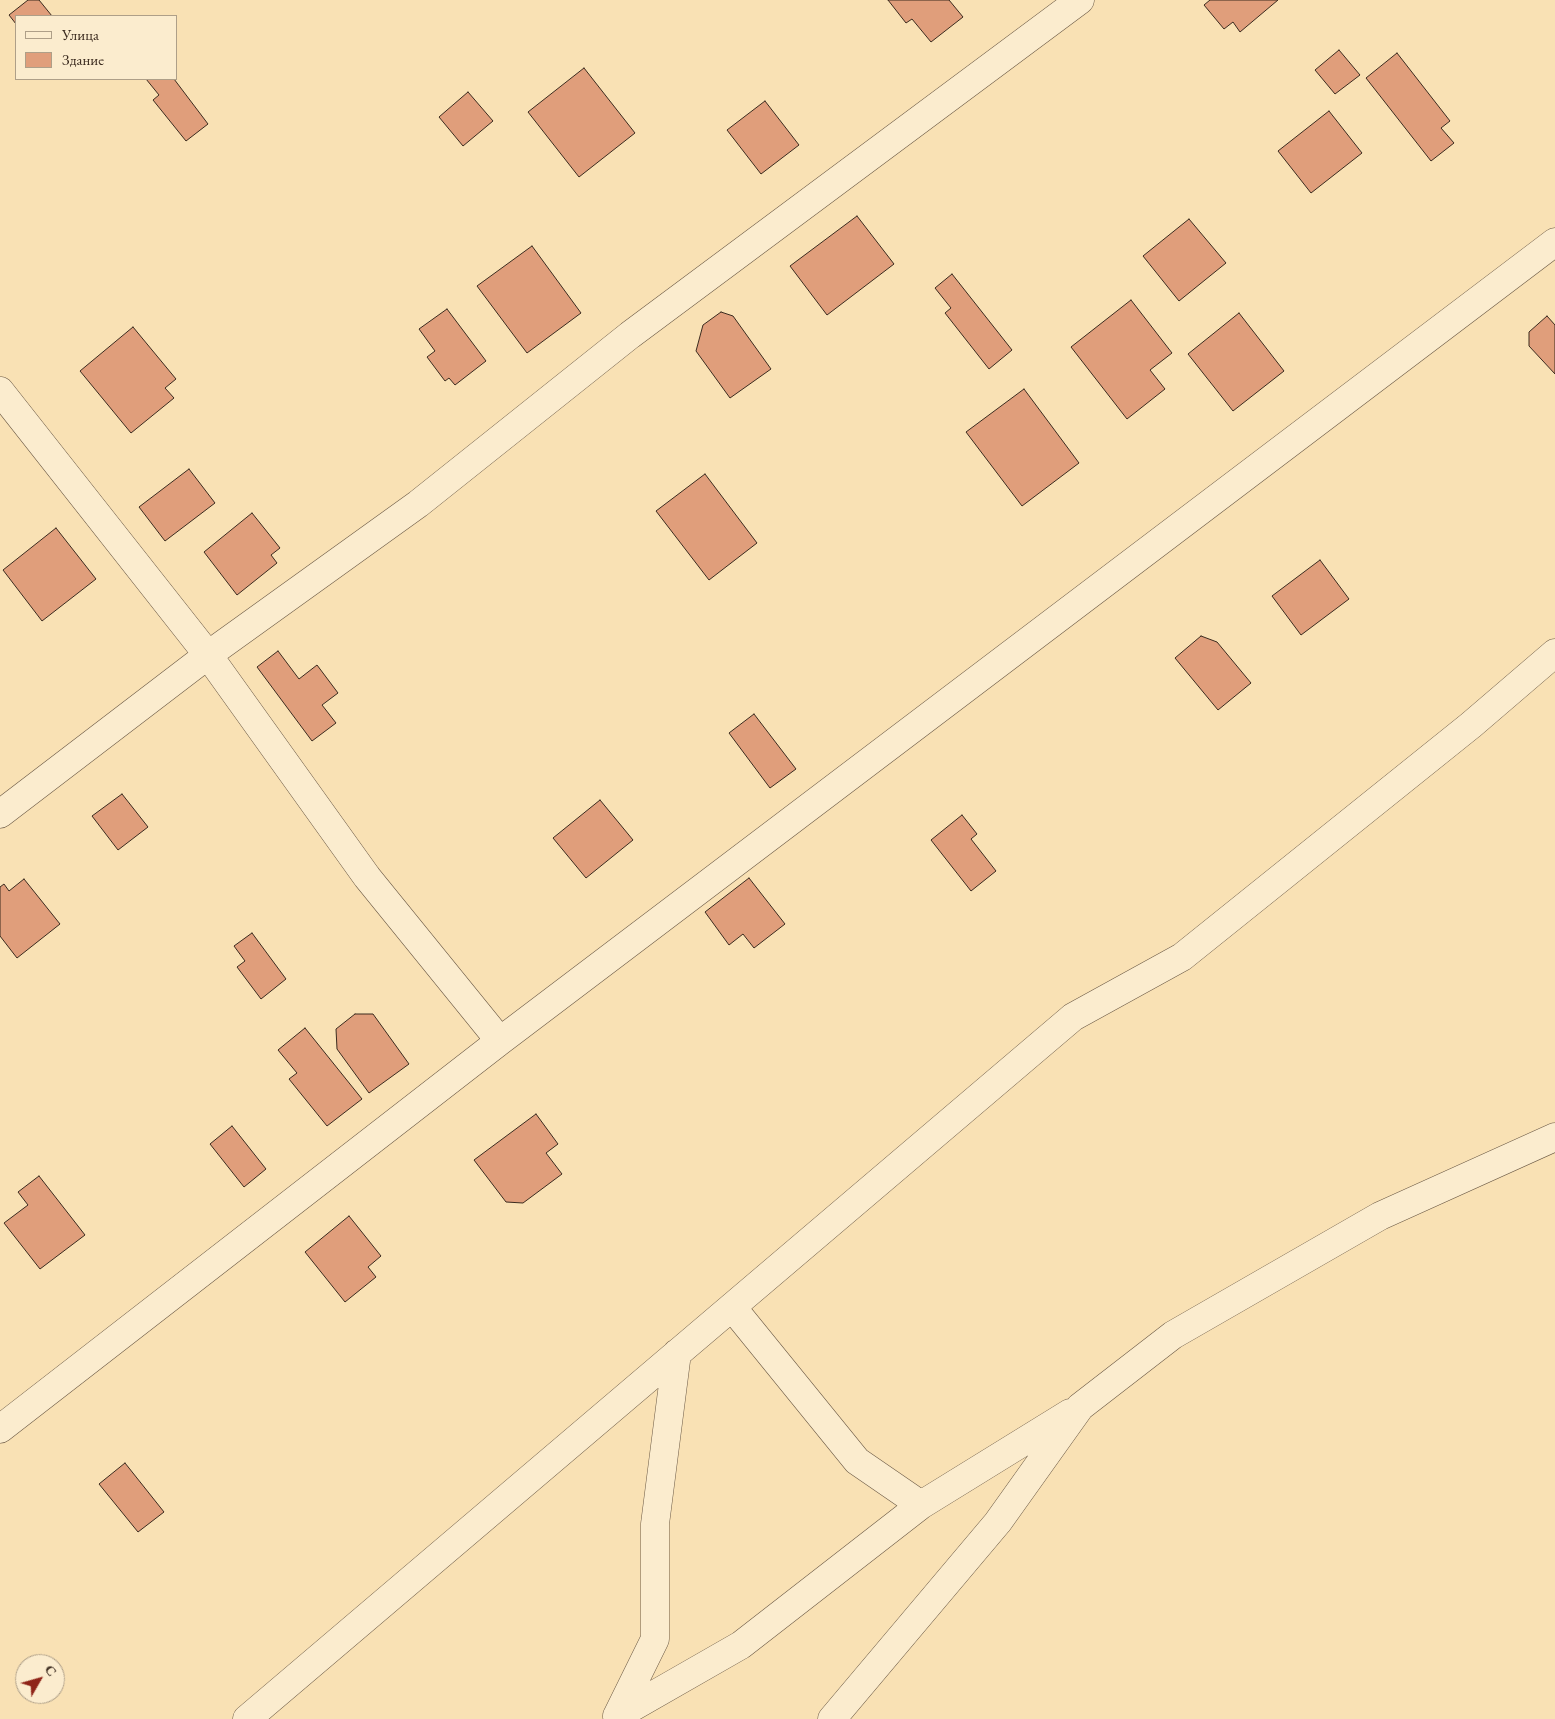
<!DOCTYPE html>
<html>
<head>
<meta charset="utf-8">
<style>
  body { margin:0 }
  #map { position:relative; width:1555px; height:1719px; overflow:hidden; background:#f9e1b4; font-family:"EB Garamond",serif }
  canvas { display:block }
  .legend { position:absolute; left:15px; top:15px; width:162px; height:65px; box-sizing:border-box; background:#fbecce; border:1px solid #ae9f88; margin:0; padding:6px 9px; list-style:none; font-size:15px; color:#3b2b1f }
  .legend li { display:flex; align-items:center; gap:10px; height:25px }
  .legend b { width:25px; border:1px solid #ae9f88 }
  .north { position:absolute; left:15px; top:1654px; width:50px; height:50px; box-sizing:border-box; background:#fbecce; border:1px solid #ae9f88; border-radius:50%; rotate:52deg; font-size:14px; font-weight:700; line-height:20px; text-align:center; color:#3b2b1f }
  .north::after { content:''; display:block; margin:auto; width:18px; height:22px; background:#8f2418; clip-path:polygon(50% 0,100% 100%,50% 72%,0 100%) }
</style>
</head>
<body>
<div id="map">
<canvas width="1555" height="1719"></canvas>
<ul class="legend">
<li><b style="height:6px;background:#fbecce"></b>Улица</li>
<li><b style="height:14px;background:#e09e7b"></b>Здание</li>
</ul>
<div class="north">С</div>
</div>
<script>
const context = document.querySelector('canvas').getContext('2d');
context.lineJoin = 'round';
function paint(path, color) { context.fillStyle = color; context.fill(path, 'evenodd'); }
const poly = rows => new Path2D(rows.map(r => 'M' + r).join(''));
function strokePath(path, color, width, dash) { context.strokeStyle = color; context.lineWidth = width; context.lineCap = dash ? 'butt' : 'round'; context.setLineDash(dash || []); context.stroke(path); }
const building = poly([
  [28,0,39,0,52,16,16,16,16,24,9,15,28,0],
  [888,0,949,0,963,17,931,42,912,19,906,23,888,0],
  [1210,0,1278,0,1240,32,1233,22,1224,29,1204,5,1210,0],
  [1339,50,1360,75,1335,94,1315,70,1339,50],
  [1397,53,1450,121,1441,128,1454,143,1431,161,1366,78,1397,53],
  [584,68,635,133,579,177,528,112,584,68],
  [146,79,174,79,208,124,186,141,153,100,159,95,146,79],
  [468,92,493,121,463,146,439,117,468,92],
  [765,101,799,145,761,174,727,130,765,101],
  [1329,111,1362,153,1311,193,1278,151,1329,111],
  [857,216,894,264,827,315,790,266,857,216],
  [1189,219,1226,263,1179,301,1143,256,1189,219],
  [532,246,581,313,527,353,477,286,532,246],
  [952,274,1012,350,989,369,945,313,951,308,935,288,952,274],
  [1131,300,1172,353,1150,370,1165,389,1127,419,1071,347,1131,300],
  [447,309,486,361,455,385,449,378,445,381,427,357,435,351,419,329,447,309],
  [721,312,733,316,771,369,730,398,696,351,703,325,721,312],
  [1239,313,1284,371,1233,411,1188,354,1239,313],
  [1547,316,1555,325,1555,374,1529,346,1529,332,1547,316],
  [133,327,176,379,165,388,174,398,131,433,80,371,133,327],
  [1024,389,1079,463,1022,506,966,432,1024,389],
  [189,469,215,503,165,541,139,507,189,469],
  [705,474,757,543,709,580,656,511,705,474],
  [252,513,280,548,271,555,277,563,237,595,204,552,252,513],
  [56,528,96,579,42,621,3,570,56,528],
  [1320,560,1349,599,1301,635,1272,596,1320,560],
  [1201,636,1217,642,1251,683,1218,710,1175,658,1201,636],
  [278,651,299,679,317,665,338,693,322,705,336,723,312,741,257,667,278,651],
  [754,714,796,769,770,788,729,733,754,714],
  [122,794,148,827,118,850,92,816,122,794],
  [600,800,633,840,586,878,553,838,600,800],
  [962,815,977,834,971,839,996,871,971,891,931,840,962,815],
  [749,878,785,924,754,948,743,934,729,945,705,912,749,878],
  [24,879,60,924,17,958,0,936,0,887,4,884,9,891,24,879],
  [252,933,286,979,261,999,237,967,245,961,234,946,252,933],
  [355,1014,373,1014,409,1064,369,1093,337,1049,336,1029,355,1014],
  [305,1028,362,1099,327,1126,289,1079,297,1073,278,1050,305,1028],
  [536,1114,558,1144,546,1153,562,1174,523,1203,506,1202,474,1160,536,1114],
  [232,1126,266,1169,244,1187,210,1144,232,1126],
  [39,1176,85,1235,40,1269,4,1223,28,1205,18,1192,39,1176],
  [349,1216,381,1256,368,1267,376,1277,345,1302,305,1252,349,1216],
  [125,1463,164,1512,138,1532,99,1484,125,1463]
]);
paint(building, '#e09e7b');
strokePath(building, '#3b2b1f', 1);
const street = poly([
  [0,391,208,655,367,877,500,1041],
  [0,814,208,655,418,504,630,335,1080,0],
  [732,1307,857,1461,921,1505],
  [0,1429,500,1041,1555,242],
  [617,1716,741,1645,921,1505,1070,1413],
  [617,1716,655,1639,655,1524,677,1353],
  [247,1719,1073,1017,1182,957,1471,725,1555,653],
  [832,1719,998,1522,1080,1407,1173,1335,1380,1216,1555,1137]
]);
strokePath(street, '#6a5844', 29);
strokePath(street, '#fbecce', 28);
</script>
</body>
</html>
